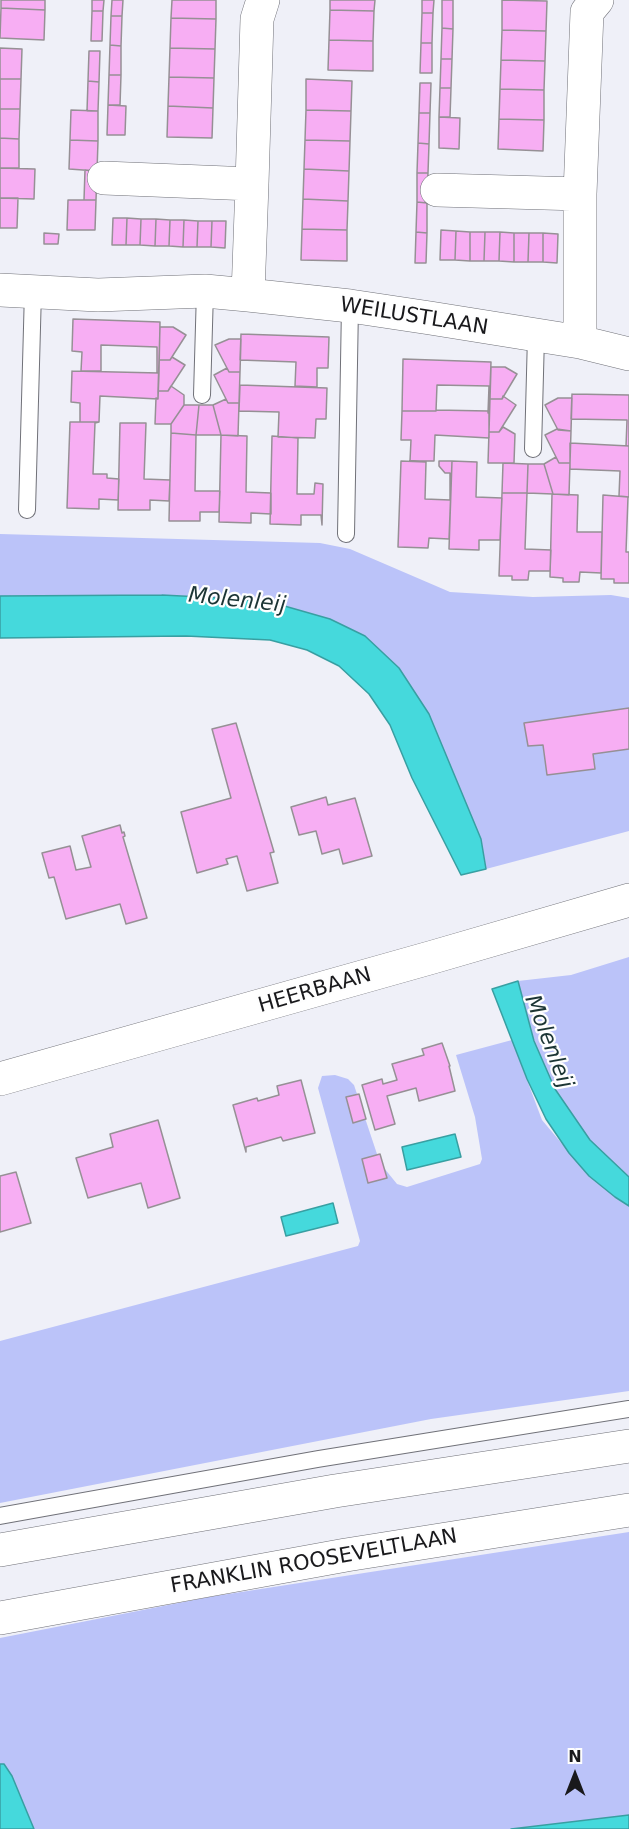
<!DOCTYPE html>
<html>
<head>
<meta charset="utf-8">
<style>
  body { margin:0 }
  #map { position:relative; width:629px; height:1829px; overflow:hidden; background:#eff0f8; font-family:"DejaVu Sans",sans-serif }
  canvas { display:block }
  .north { position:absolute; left:545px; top:1745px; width:60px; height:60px; -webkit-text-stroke:4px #fefefe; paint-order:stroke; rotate:0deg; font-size:16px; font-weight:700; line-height:24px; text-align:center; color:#19191c }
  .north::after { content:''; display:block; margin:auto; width:21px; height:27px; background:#19191c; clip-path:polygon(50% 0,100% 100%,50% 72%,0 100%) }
</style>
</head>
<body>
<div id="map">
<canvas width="629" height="1829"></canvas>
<div class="north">N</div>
</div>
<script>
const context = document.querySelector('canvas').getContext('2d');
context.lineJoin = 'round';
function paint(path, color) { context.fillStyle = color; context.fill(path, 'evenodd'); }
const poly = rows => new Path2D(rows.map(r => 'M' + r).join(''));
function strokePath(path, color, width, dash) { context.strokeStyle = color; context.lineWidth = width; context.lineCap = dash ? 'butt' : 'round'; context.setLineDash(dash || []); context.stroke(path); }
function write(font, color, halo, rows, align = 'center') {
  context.font = font + ' "DejaVu Sans",sans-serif'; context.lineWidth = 4.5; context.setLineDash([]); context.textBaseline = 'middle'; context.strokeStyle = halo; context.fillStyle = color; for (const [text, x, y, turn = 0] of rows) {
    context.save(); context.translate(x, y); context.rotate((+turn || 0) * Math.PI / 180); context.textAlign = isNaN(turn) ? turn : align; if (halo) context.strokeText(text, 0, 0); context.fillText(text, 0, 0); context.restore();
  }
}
paint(poly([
  [0,534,320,543,350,549,450,592,533,597,611,595,629,598,629,831,486,869,481,839,399,668,365,636,281,605,240,599,162,595,0,596],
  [629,957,629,1177,590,1140,555,1089,534,1041,518,981,571,975],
  [512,1040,542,1120,589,1176,615,1197,629,1206,629,1391,431,1419,0,1503,0,1341,358,1246,360,1241,318,1088,322,1076,335,1075,348,1079,354,1085,380,1163,397,1184,407,1187,480,1164,482,1159,475,1117,456,1055],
  [629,1532,629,1829,0,1829,0,1638,209,1597]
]), '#bbc3f9');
const water = poly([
  [162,595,240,599,281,605,330,619,365,636,399,668,429,714,481,839,486,869,461,875,412,778,390,725,369,694,339,666,307,650,270,640,186,636,0,638,0,596,162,595],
  [518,981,534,1041,555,1089,590,1140,629,1177,629,1206,615,1197,589,1176,569,1153,546,1119,527,1079,492,989,518,981],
  [455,1134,461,1157,407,1170,402,1147,455,1134],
  [333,1203,338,1223,286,1236,281,1217,333,1203],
  [0,1764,4,1764,12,1776,34,1829,0,1829,0,1764],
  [629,1815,629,1829,511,1829,629,1815]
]);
paint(water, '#45d9dc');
strokePath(water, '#389fa2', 1.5);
const building = poly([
  [1,0,45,0,45,10,1,8,1,0],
  [92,0,104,0,103,11,92,11,92,0],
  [112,0,123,0,122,16,111,16,112,0],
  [172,0,216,0,216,19,171,18,172,0],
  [330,0,375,0,374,11,330,10,330,0],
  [422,0,434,0,433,13,422,13,422,0],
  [442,0,453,0,453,29,442,28,442,0],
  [502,0,547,1,546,31,502,30,502,0],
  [1,8,45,10,44,40,0,38,1,8],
  [330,10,374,11,373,41,329,40,330,10],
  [92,11,103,11,102,41,91,41,92,11],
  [422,13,433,13,432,43,421,43,422,13],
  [111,16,122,16,121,46,110,45,111,16],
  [171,18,216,19,215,49,170,48,171,18],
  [442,28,453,29,452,59,441,59,442,28],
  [502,30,546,31,545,61,501,60,502,30],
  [329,40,373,41,373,71,328,70,329,40],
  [421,43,432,43,432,73,420,73,421,43],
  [110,45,121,46,121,75,109,75,110,45],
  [0,48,22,49,21,79,0,79,0,48],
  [170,48,215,49,214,78,169,77,170,48],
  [89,51,100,51,99,82,88,81,89,51],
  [441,59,452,59,451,88,440,88,441,59],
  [501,60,545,61,544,90,500,89,501,60],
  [109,75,121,75,120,105,108,105,109,75],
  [169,77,214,78,213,108,168,106,169,77],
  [0,79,21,79,20,109,0,109,0,79],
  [306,79,352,81,351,111,306,110,306,79],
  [88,81,99,82,98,111,87,111,88,81],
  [420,83,431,83,430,113,419,113,420,83],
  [440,88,451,88,450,117,439,117,440,88],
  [500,89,544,90,544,120,499,119,500,89],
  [108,105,126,106,125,135,107,135,108,105],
  [168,106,213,108,212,138,167,137,168,106],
  [0,109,20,109,19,139,0,138,0,109],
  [71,110,98,111,98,141,70,140,71,110],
  [306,110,351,111,350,141,305,140,306,110],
  [419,113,430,113,429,144,418,143,419,113],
  [439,117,460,118,459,149,439,148,439,117],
  [499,119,544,120,543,151,498,149,499,119],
  [0,138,19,139,19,168,0,168,0,138],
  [70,140,98,141,97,171,69,169,70,140],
  [305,140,350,141,349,171,304,169,305,140],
  [418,143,429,144,428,173,417,173,418,143],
  [0,168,35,169,34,199,0,198,0,168],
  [304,169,349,171,348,201,303,199,304,169],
  [85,170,97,171,96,200,84,200,85,170],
  [417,173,428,173,427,203,417,202,417,173],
  [0,198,18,198,17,228,0,228,0,198],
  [303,199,348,201,347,230,302,229,303,199],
  [68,200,96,200,95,230,67,230,68,200],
  [417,202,427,203,427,233,416,232,417,202],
  [113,218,127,218,126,245,112,245,113,218],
  [127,218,141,219,140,245,126,245,127,218],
  [141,219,156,219,155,246,140,245,141,219],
  [156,219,170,220,169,246,155,246,156,219],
  [170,220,184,220,183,247,169,246,170,220],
  [184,220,198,221,197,247,183,247,184,220],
  [198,221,212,221,211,247,197,247,198,221],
  [212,221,226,221,225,248,211,247,212,221],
  [302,229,347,230,347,261,301,260,302,229],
  [441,230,456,231,455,260,440,260,441,230],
  [456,231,470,232,470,261,455,260,456,231],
  [416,232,427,233,426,263,415,263,416,232],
  [470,232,485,232,484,261,470,261,470,232],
  [485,232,500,232,499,261,484,261,485,232],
  [500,232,514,233,514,262,499,261,500,232],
  [44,233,59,234,58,244,44,244,44,233],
  [514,233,529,233,528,262,514,262,514,233],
  [529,233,543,233,543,262,528,262,529,233],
  [543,233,558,234,557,263,543,262,543,233],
  [73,319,160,322,159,373,157,373,157,347,101,345,101,371,81,371,82,352,72,351,73,319],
  [160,327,173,327,186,335,170,360,159,360,160,327],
  [241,334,329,337,328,368,317,368,317,387,295,386,296,362,240,360,241,334],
  [229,339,241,339,240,372,229,372,215,345,229,339],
  [172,357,185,365,168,391,158,391,159,360,170,360,172,357],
  [403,359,491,362,489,413,488,413,489,386,437,385,436,411,402,411,403,359],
  [491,367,505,367,517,374,502,399,490,399,491,367],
  [227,368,229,372,240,372,239,403,228,403,214,375,227,368],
  [72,371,159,373,158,399,100,396,99,422,80,422,80,403,71,402,72,371],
  [240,385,327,388,326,419,316,419,315,438,278,437,279,412,239,411,240,385],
  [171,386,184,395,184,405,171,424,155,424,156,398,158,399,158,391,168,391,171,386],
  [572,394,629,395,629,446,626,446,627,420,571,419,572,394],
  [503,396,516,405,499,432,489,432,490,399,502,399,503,396],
  [558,398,572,398,571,431,558,430,545,405,558,398],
  [226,399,228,403,239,403,238,436,221,435,213,405,226,399],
  [184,405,199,405,196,435,171,433,171,424,184,405],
  [199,405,213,405,221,435,196,435,199,405],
  [436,410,488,411,489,413,489,438,435,435,434,461,410,461,411,440,401,440,402,411,436,411,436,410],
  [70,422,99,422,95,423,93,474,107,474,107,478,119,479,118,500,99,499,99,509,67,508,70,422],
  [120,423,146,423,144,479,170,480,169,501,150,500,150,510,118,510,120,423],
  [503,427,515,434,514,463,488,463,489,432,499,432,503,427],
  [557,429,571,431,570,463,559,463,545,435,557,429],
  [171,433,196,435,195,491,220,491,219,512,200,512,200,521,169,521,171,433],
  [221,435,247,436,246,492,271,493,271,514,251,513,251,523,219,522,221,435],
  [272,436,298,438,297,494,314,494,315,483,323,484,322,525,321,515,301,515,301,525,270,524,272,436],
  [570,443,629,446,629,497,619,496,620,471,570,469,570,443],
  [556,457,559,463,570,463,569,495,553,494,544,464,556,457],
  [401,461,426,462,425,499,450,500,450,473,445,473,439,466,439,461,452,461,449,539,429,538,428,548,398,547,401,461],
  [452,461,477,462,476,497,502,498,500,540,479,540,479,550,449,549,452,461],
  [503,463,528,464,527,493,502,493,503,463],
  [528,464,544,464,553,494,527,493,528,464],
  [502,493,527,493,525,549,551,550,550,571,529,571,528,580,512,580,512,576,499,576,502,493],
  [552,494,578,495,577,532,602,532,601,573,580,572,579,582,563,582,563,578,550,577,552,494],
  [603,495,628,497,626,552,629,552,629,583,614,583,614,579,601,579,603,495],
  [629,708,629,749,593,754,595,769,547,775,543,745,528,746,524,723,629,708],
  [236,723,274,852,270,853,278,883,247,891,237,856,226,859,228,864,197,873,181,812,231,798,212,729,236,723],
  [326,797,328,805,355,798,372,856,343,864,339,849,322,854,316,831,299,835,291,807,326,797],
  [120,825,122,833,124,832,125,836,123,837,147,918,126,924,120,904,66,919,54,877,49,878,42,853,70,846,76,870,91,867,82,836,120,825],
  [442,1043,450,1066,449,1066,455,1091,419,1101,416,1088,387,1096,395,1124,375,1130,362,1085,382,1079,383,1084,397,1080,392,1064,424,1055,422,1049,442,1043],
  [301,1080,315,1133,283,1141,281,1137,246,1147,246,1152,233,1105,257,1098,258,1101,279,1095,277,1086,301,1080],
  [359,1094,366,1119,353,1123,346,1097,359,1094],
  [158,1120,180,1198,148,1208,141,1183,88,1198,76,1158,113,1147,110,1134,158,1120],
  [380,1154,387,1178,368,1183,362,1159,380,1154],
  [16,1172,31,1223,0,1232,0,1176,16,1172]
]);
paint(building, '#f7aef3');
strokePath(building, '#969095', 1.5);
const lane = poly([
  [202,395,205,291],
  [533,449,536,336],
  [27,510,33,291],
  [346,534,350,306],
  [0,1516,318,1459,629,1409]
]);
const street = poly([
  [104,178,252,184,248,295],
  [252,184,257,19,263,0],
  [437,190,580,194,580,342],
  [580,194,587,12,597,0],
  [0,290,98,295,205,291,248,295,350,306,430,318,580,342,629,354]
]);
const secondary = poly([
  [0,1079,433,957,629,900]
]);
const primary = poly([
  [0,1550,335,1491,629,1446],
  [0,1618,346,1555,629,1510]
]);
strokePath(lane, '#707178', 18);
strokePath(street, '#707178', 34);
strokePath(secondary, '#707178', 34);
strokePath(primary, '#707178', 34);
strokePath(lane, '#fff', 16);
strokePath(street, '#fff', 33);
strokePath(secondary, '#fff', 33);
strokePath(primary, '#fff', 33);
write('21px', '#19191c', '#fefefe', [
  ["WEILUSTLAAN",414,317,9],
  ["HEERBAAN",315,991,-16],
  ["FRANKLIN ROOSEVELTLAAN",314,1562,-10]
]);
write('italic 22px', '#1c3535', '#fefefe', [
  ["Molenleij",237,601,6],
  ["Molenleij",548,1042,69]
]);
</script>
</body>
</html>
